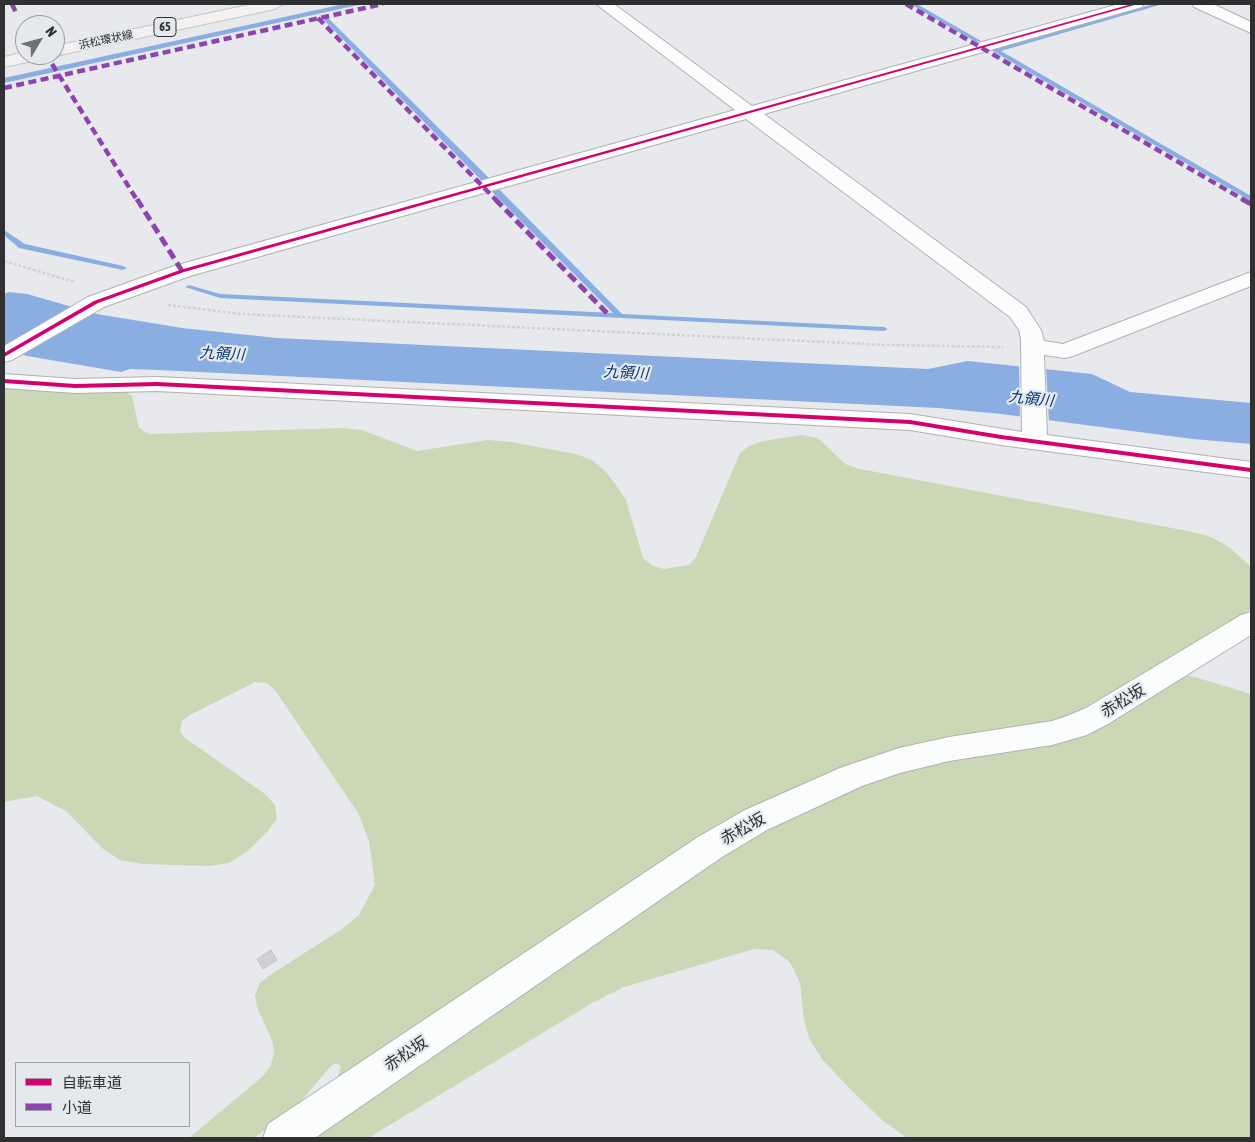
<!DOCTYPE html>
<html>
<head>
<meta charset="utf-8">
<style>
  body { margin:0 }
  #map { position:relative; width:1255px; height:1142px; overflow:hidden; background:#e7e9ec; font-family:"Asap Condensed","Noto Sans JP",sans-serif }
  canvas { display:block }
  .frame { position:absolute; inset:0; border:5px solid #2e3032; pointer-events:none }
  .legend { position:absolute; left:15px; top:1062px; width:175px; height:65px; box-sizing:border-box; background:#e5e9ee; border:1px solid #9c9fa3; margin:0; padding:6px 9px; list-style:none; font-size:15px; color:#2e3032 }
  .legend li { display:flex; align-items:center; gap:10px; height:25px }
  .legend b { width:25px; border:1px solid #9c9fa3 }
  .north { position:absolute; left:15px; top:15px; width:50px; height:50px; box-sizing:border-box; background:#e5e9ee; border:1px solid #9c9fa3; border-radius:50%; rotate:53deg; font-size:14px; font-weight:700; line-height:20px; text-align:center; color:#2e3032 }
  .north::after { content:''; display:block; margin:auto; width:18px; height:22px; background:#6f7173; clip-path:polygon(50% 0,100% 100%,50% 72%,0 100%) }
</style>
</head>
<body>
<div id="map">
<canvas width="1255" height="1142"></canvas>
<div class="frame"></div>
<ul class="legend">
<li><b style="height:6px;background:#d6006c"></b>自転車道</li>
<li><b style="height:6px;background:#8e44ad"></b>小道</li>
</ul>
<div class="north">N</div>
</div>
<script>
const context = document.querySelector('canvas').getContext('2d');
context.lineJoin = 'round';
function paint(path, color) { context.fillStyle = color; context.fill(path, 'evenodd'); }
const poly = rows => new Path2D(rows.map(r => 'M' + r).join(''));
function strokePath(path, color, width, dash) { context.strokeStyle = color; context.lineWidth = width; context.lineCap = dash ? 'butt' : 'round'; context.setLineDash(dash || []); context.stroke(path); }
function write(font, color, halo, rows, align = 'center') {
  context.font = font + ' "Asap Condensed","Noto Sans JP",sans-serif'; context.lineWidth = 4.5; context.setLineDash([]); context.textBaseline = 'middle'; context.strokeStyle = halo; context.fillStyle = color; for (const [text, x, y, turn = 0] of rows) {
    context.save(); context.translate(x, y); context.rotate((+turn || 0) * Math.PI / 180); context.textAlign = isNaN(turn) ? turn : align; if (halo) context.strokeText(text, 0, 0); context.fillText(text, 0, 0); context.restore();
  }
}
paint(poly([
  [4,387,39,390,124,391,132,396,139,428,149,434,343,428,362,430,417,451,488,440,511,442,576,454,592,460,605,471,616,485,626,500,643,558,653,566,664,569,689,565,696,557,740,453,749,446,763,441,802,435,818,438,845,464,860,469,1193,532,1211,537,1229,547,1251,567,1251,609,1177,655,1177,669,1188,675,1251,694,1251,1138,907,1138,882,1120,850,1089,822,1059,810,1040,804,1020,800,983,790,962,773,950,754,949,624,987,594,1002,368,1138,321,1138,318,1135,318,1122,339,1073,341,1066,336,1063,330,1067,295,1108,254,1138,189,1138,262,1077,270,1067,274,1054,272,1040,257,1007,255,995,260,983,270,975,342,929,359,915,375,885,369,841,358,813,275,690,267,683,255,682,190,715,182,721,180,731,185,738,265,794,275,805,277,819,267,832,248,851,229,863,209,866,143,864,120,860,102,848,66,811,37,796,4,802]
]), '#cad8b6');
paint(poly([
  [344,4,363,4,4,83,4,78],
  [9,292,27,294,97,314,182,328,277,338,928,369,968,361,1092,374,1130,392,1251,403,1251,444,1193,439,1001,414,938,408,158,370,130,369,121,372,27,356,4,349,4,294]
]), '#8baee2');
paint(poly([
  [1019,364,1046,367,1049,422,1020,419]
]), '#e7e9ec');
paint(poly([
  [910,4,917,4,981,41,976,42,910,4],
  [1154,4,1163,4,1001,51,1251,196,1251,201,991,50,1154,4],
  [324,18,328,18,488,177,488,181,482,181,324,20,324,18],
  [493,189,499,189,622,314,884,327,888,329,884,331,220,298,185,287,189,285,220,294,613,313,493,193,493,189],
  [4,230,25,244,123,266,127,268,123,270,19,248,4,235,4,230]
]), '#8baee2');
const building = poly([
  [271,950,277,960,263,969,257,959,271,950]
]);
paint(building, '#ced0d2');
strokePath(building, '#c2c3c5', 1);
const street = poly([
  [596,4,614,4,752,106,1119,4,1144,4,1142,7,764,114,1026,307,1041,330,1044,341,1063,344,1251,272,1251,286,1073,356,1065,358,1044,355,1047,435,1251,462,1251,478,1001,445,910,430,157,391,75,393,4,388,4,374,75,379,157,377,910,414,1022,432,1021,339,1019,330,1010,317,746,119,190,276,104,307,12,360,4,362,4,346,88,297,174,266,735,110,596,4],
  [1192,4,1213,4,1251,22,1251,33,1194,7,1192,4],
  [1251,612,1251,635,1108,724,1087,735,1052,745,949,761,900,773,862,786,767,830,722,857,315,1138,263,1138,268,1124,698,837,745,810,840,768,899,748,949,737,1052,721,1067,716,1086,708,1241,615,1251,612]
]);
const primary = poly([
  [253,4,283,4,275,9,55,56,50,55,55,55,55,46,253,4],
  [25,52,25,55,45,55,42,59,4,67,4,57,25,52]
]);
strokePath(street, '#b0b1b4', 2);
strokePath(primary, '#c4c6c7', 2);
strokePath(poly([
  [4,261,75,282],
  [168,305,241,314,887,345,1003,347]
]), '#d2d2d3', 2.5, [3, 2]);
paint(street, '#fbfcfc');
paint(primary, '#f5f1f0');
strokePath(poly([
  [12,4,17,15],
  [906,4,1244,200],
  [318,18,496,200],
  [52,64,137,200],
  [4,88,383,4]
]), '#8e44ad', 4.5, [8, 4.5]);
strokePath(poly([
  [137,199,182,271],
  [495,199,607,313],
  [1242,199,1251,204]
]), '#8e44ad', 5, [10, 5]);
paint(poly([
  [1132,4,1138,4,184,272,98,303,4,357,4,353,94,301,180,270,1132,4],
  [4,379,75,384,157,382,910,420,1001,435,1251,468,1251,472,1001,439,910,424,157,386,75,388,4,383,4,379]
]), '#d6006c');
write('11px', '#2e3032', '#e5e9ee', [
  ["浜松環状線",106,40,-12]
]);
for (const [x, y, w] of [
  [165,27,22]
]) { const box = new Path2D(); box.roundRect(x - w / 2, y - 9.5, w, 19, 4); context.fillStyle = '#e5e9ee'; context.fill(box); strokePath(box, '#2e3032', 1); }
write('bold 12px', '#2e3032', null, [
  ["65",165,27]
]);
write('italic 15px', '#00306f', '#e5e9ee', [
  ["九領川",222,354,3],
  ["九領川",626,373,3],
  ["九領川",1031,399,6]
]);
write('16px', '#2e3032', '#e5e9ee', [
  ["赤松坂",1123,701,-31],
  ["赤松坂",743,829,-29],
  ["赤松坂",406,1054,-34]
]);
</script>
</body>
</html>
